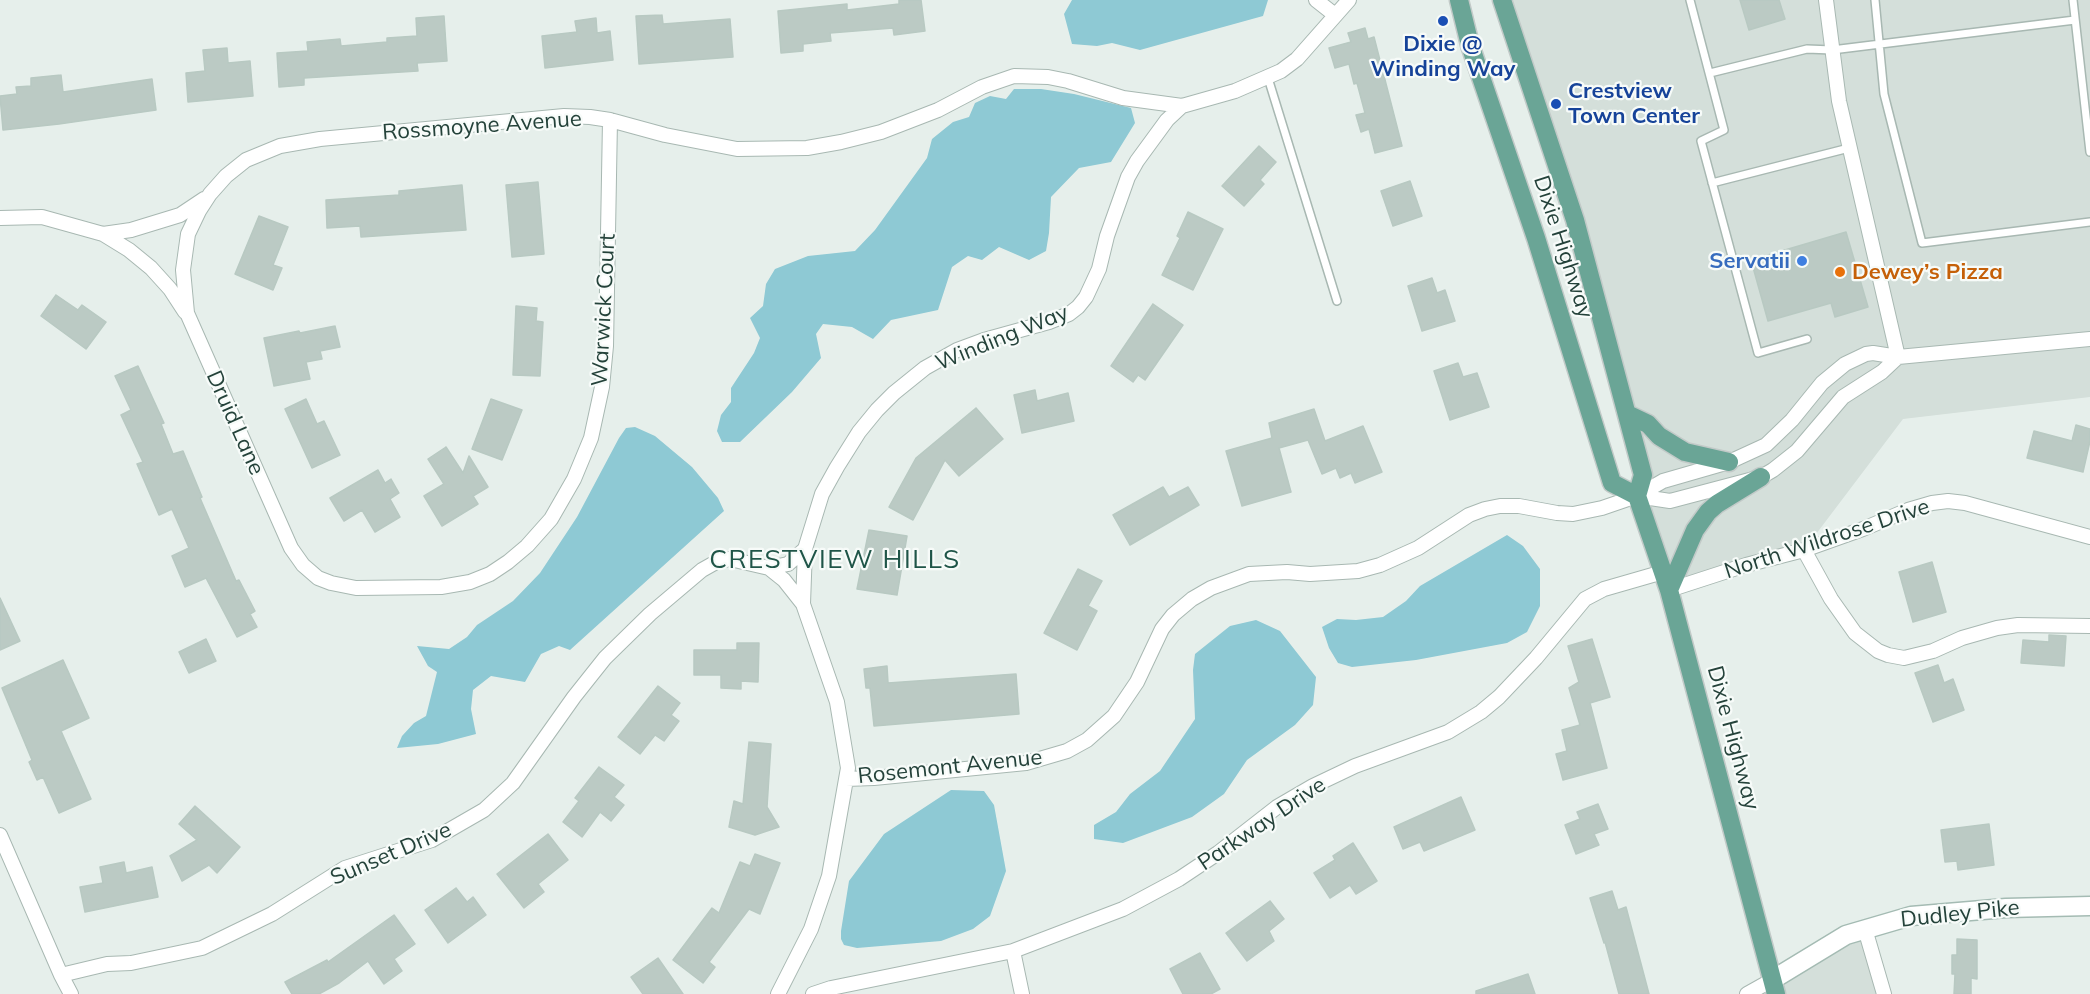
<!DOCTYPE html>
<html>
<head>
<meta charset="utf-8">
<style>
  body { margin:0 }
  canvas { display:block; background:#e6efeb }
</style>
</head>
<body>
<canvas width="2090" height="994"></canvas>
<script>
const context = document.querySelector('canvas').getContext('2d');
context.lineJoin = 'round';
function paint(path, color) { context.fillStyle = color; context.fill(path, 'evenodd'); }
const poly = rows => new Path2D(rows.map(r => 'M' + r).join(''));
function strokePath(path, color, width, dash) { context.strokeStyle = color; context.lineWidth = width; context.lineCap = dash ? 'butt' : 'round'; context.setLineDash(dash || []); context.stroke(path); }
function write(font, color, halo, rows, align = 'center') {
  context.font = font + ' Mulish,sans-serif'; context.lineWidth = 4.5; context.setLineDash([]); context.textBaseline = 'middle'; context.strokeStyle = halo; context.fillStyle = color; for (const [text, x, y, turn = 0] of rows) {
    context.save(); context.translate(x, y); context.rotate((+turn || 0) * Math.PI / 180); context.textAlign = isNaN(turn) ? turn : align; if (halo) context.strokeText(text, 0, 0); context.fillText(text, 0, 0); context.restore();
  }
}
paint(poly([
  [1502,0,2090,0,2090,397,1903,419,1804,550,1669,590,1663,572,1643,475],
  [1865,929,1884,994,1747,994]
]), '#d4dfda');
paint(poly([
  [1072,0,1268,0,1263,16,1140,50,1112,43,1097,46,1072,44,1064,14],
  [1014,89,1041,89,1074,94,1131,108,1135,123,1111,162,1079,168,1051,197,1049,233,1046,251,1029,260,999,247,982,260,968,256,952,267,938,310,891,320,873,339,852,327,823,324,816,334,821,358,792,392,740,442,722,442,717,431,721,415,731,402,731,388,754,353,760,338,750,318,763,306,766,284,775,269,808,256,855,251,875,230,927,158,932,139,953,122,969,117,975,103,990,96,1006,99],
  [635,427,655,436,692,467,718,498,724,511,570,650,559,646,541,654,525,682,491,676,473,690,471,709,476,734,438,744,397,748,402,736,414,723,426,716,437,672,428,666,417,646,449,649,467,637,477,625,513,601,540,573,577,517,619,438,626,428],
  [1507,535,1523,546,1540,569,1540,606,1527,632,1507,643,1416,660,1352,667,1338,663,1329,648,1322,627,1337,619,1356,620,1383,617,1406,601,1420,586],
  [1256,620,1280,631,1316,677,1313,705,1295,725,1247,760,1224,794,1192,817,1123,843,1094,839,1094,825,1116,812,1130,794,1160,771,1195,719,1193,670,1195,654,1230,626],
  [951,790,984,791,994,805,1006,871,990,916,973,929,941,941,857,948,844,945,841,939,841,931,849,881,884,834]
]), '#8ec9d4');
const building = poly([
  [899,0,921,0,925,31,894,35,893,28,830,33,831,41,803,44,803,51,781,53,778,11,847,4,847,10,899,4,899,0],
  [1740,0,1779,0,1785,19,1749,30,1740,0],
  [662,15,663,24,730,19,733,57,639,64,636,16,662,15],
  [444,16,447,61,417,63,418,71,304,78,304,85,279,87,277,53,308,51,307,42,340,39,341,46,387,42,387,38,417,36,416,18,444,16],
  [596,18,597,33,610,31,613,60,545,68,542,36,577,32,575,21,596,18],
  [1365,28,1368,39,1374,37,1402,146,1375,153,1369,129,1361,132,1356,115,1365,113,1357,83,1354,84,1349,64,1335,68,1329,48,1351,42,1348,33,1365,28],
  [227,48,228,63,250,61,253,96,188,102,186,73,205,71,203,50,227,48],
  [61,75,63,92,152,79,156,110,59,124,3,130,0,96,17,94,16,87,31,86,31,78,61,75],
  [1259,146,1276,162,1260,180,1264,184,1244,206,1222,186,1259,146],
  [1410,181,1422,216,1393,226,1381,191,1410,181],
  [538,182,544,254,512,257,506,185,538,182],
  [462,185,466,230,361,237,360,226,327,228,326,200,399,195,399,191,462,185],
  [1188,212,1223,229,1193,290,1162,275,1180,238,1177,236,1188,212],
  [259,216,288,227,273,265,282,268,273,290,235,274,259,216],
  [1846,232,1868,307,1835,317,1831,303,1768,321,1751,260,1846,232],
  [1432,278,1437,293,1445,290,1455,321,1422,331,1408,286,1432,278],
  [56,295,78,310,82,305,106,322,86,349,41,316,56,295],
  [1153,304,1183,325,1145,380,1138,375,1133,382,1111,366,1153,304],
  [516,306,537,308,536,321,543,322,540,376,513,375,516,306],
  [335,326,340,347,320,351,322,359,306,362,310,379,274,386,264,338,299,331,300,333,335,326],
  [1458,363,1463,377,1477,373,1489,407,1450,420,1434,371,1458,363],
  [138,366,164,423,161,424,173,454,183,451,202,497,200,498,236,581,239,580,255,611,250,614,257,627,237,637,206,578,185,587,172,556,189,548,172,509,159,515,137,464,143,462,121,415,131,410,115,376,138,366],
  [1035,390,1037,401,1068,393,1074,421,1022,433,1014,395,1035,390],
  [306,399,317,424,324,421,340,455,312,468,285,409,306,399],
  [491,399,522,410,502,460,472,449,491,399],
  [976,408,1003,439,959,476,945,460,913,520,889,507,916,458,976,408],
  [1314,409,1325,441,1363,426,1382,472,1355,483,1351,473,1340,478,1336,468,1322,474,1308,440,1279,448,1291,492,1242,506,1226,451,1272,438,1269,423,1314,409],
  [2076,425,2090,429,2090,441,2083,472,2027,458,2034,431,2072,441,2076,425],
  [446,447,463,473,469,456,488,487,473,496,478,504,442,526,424,496,444,484,428,459,446,447],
  [378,470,385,483,391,479,399,493,390,499,400,517,375,532,362,510,344,521,330,498,378,470],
  [1163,487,1169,497,1188,487,1199,505,1130,545,1113,515,1163,487],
  [869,530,907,536,897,595,857,589,869,530],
  [1932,562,1946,612,1913,622,1899,572,1932,562],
  [1078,569,1102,581,1088,606,1097,611,1077,650,1044,633,1078,569],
  [0,598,20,641,0,650,0,598],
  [2049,635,2066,636,2064,666,2021,663,2023,640,2049,642,2049,635],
  [206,639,216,661,189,673,179,652,206,639],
  [1592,639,1610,697,1590,703,1607,768,1563,780,1556,754,1567,751,1562,730,1580,725,1569,688,1579,682,1568,646,1592,639],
  [737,643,759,643,758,682,741,681,741,689,721,688,721,675,694,675,694,650,737,650,737,643],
  [63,660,89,718,61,731,91,799,59,813,43,777,37,780,29,762,32,760,2,688,63,660],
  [1938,665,1944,683,1953,679,1964,710,1933,722,1915,673,1938,665],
  [887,666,888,683,1016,674,1019,714,874,726,870,688,866,688,864,669,887,666],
  [658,686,680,703,671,715,679,721,664,741,655,735,640,754,618,737,658,686],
  [749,742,771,744,767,807,779,827,755,835,729,827,734,801,743,804,749,742],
  [599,767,624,785,614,797,624,805,611,821,600,812,582,837,563,822,579,801,575,798,599,767],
  [1461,797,1475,830,1424,851,1420,842,1403,849,1394,827,1461,797],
  [1598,804,1608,829,1594,834,1599,845,1576,854,1565,825,1580,819,1577,812,1598,804],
  [195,806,240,847,217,873,209,865,182,881,170,856,197,840,179,824,195,806],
  [1989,824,1994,865,1958,870,1957,861,1945,862,1941,830,1989,824],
  [548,834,568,860,538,884,544,892,524,908,497,874,548,834],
  [1353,843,1377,881,1356,894,1350,885,1330,898,1314,873,1335,860,1333,856,1353,843],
  [755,854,780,863,760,914,749,909,709,962,715,967,703,983,673,960,712,908,719,913,740,862,750,866,755,854],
  [124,862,126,873,152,867,158,897,85,912,80,887,103,883,100,867,124,862],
  [456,888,467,902,473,897,486,915,448,943,425,910,456,888],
  [1612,891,1618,910,1626,907,1649,994,1619,994,1605,942,1604,943,1590,898,1612,891],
  [1270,901,1284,919,1269,931,1274,941,1247,961,1226,933,1270,901],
  [394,915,415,944,394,959,402,971,384,984,368,961,339,983,319,994,292,994,285,982,327,960,328,962,394,915],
  [1957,939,1977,940,1977,979,1971,978,1971,994,1954,994,1955,974,1952,974,1952,955,1957,955,1957,939],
  [1200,953,1220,989,1211,994,1183,994,1170,969,1200,953],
  [658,958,683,994,643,994,631,977,658,958],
  [1528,974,1535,994,1476,994,1476,991,1528,974]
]);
paint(building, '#bbcac4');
strokePath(building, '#b8c9c2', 1.5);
const lane = poly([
  [1690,0,1724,130,1701,141,1758,353,1807,339],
  [1875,0,1884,94,1922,243,2090,222],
  [2073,0,2090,152],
  [1710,73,1807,49,1832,50,2075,20],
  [1268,78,1337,301],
  [1712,183,1849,148]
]);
const street = poly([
  [1316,0,1335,15],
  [1826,0,1839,101,1898,357],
  [610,120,606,346,602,387,591,438,574,479,551,519,527,546,508,562,490,574,470,582,441,587,356,588,331,583,318,578,303,565,291,548,187,313,183,270,188,234,199,211,210,194,226,176,246,160,280,146,320,139,564,116,590,117,610,120,665,135,737,149,807,148,841,142,881,132,938,110,982,87,1014,76,1048,77,1068,81,1123,98,1182,106],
  [0,218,42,217,103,234,129,250,151,268,170,289,185,312],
  [103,234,131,230,180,215,204,199],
  [1637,496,1670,501,1761,477,1773,470,1797,451,1843,397,1882,372,1898,357],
  [1804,550,1831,599,1855,633,1878,651,1888,655,1904,658,1933,651,1962,638,1997,628,2018,625,2090,626],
  [769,568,788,564,805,549],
  [1669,590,1746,565,1804,550,1863,529,1908,510,1932,503,1948,501,1965,503,2090,537],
  [846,779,874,778,1026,763,1067,751,1087,740,1114,716,1137,682,1162,629,1173,615,1192,599,1211,588,1249,574,1287,572,1310,574,1358,571,1380,565,1418,548,1469,515,1485,509,1500,506,1519,506,1557,513,1573,514,1602,508,1637,496,1663,481,1729,462,1766,445,1792,420,1822,383,1845,364,1866,354,1873,353,1898,357,2090,339],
  [0,835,61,975,71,994],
  [1865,929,1884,994],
  [1013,951,1022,994],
  [61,975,107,964,131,963,202,948,272,914,345,868,432,840,484,810,513,783,574,697,605,658,650,614,702,570,718,561,730,559,769,568,784,580,803,604],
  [778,994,811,929,829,876,848,768,837,702,803,604,805,549,822,494,837,467,859,432,877,410,894,393,925,368,957,350,984,340,1049,322,1069,314,1078,307,1086,297,1099,269,1107,236,1128,177,1137,161,1167,120,1182,106,1235,91,1281,71,1297,59,1349,0],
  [813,994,831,988,1013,951,1123,909,1179,879,1218,853,1277,807,1313,786,1355,766,1448,732,1481,712,1499,697,1536,658,1585,599,1604,589,1663,572],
  [1747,994,1772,980]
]);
const secondary = poly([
  [1772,980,1846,935,1911,916,2006,908,2090,906]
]);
const primary = poly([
  [1459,0,1470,45,1536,238,1612,483,1637,496],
  [1502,0,1575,220,1643,475,1637,496,1669,590,1776,994],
  [1627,414,1648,424,1659,436,1685,452,1729,462],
  [1669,590,1695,530,1708,512,1717,504,1761,477]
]);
strokePath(lane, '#a8b8b2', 10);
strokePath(street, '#a8b8b2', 16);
strokePath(secondary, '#a4bbb3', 21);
strokePath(primary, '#c2cac8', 21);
strokePath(lane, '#fff', 7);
strokePath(street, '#fff', 14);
strokePath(secondary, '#fff', 18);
strokePath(primary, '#6aa596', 18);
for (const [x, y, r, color] of [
  [1443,21,6,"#1a4fb4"],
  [1556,104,6,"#1a4fb4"],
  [1802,261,6,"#3f7fe0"],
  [1840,272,6,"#e8710a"]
]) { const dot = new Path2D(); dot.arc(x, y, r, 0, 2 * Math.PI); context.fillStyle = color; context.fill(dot); strokePath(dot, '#f7fbf9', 2); }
write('bold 22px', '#164399', '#f7fbf9', [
  ["Dixie @",1443,44],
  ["Winding Way",1443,69],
  ["Crestview",1568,91,"left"],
  ["Town Center",1568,116,"left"]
]);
write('22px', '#24423a', '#f7fbf9', [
  ["Rossmoyne Avenue",482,126,-4],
  ["Dixie Highway",1563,247,72],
  ["Warwick Court",604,310,-87],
  ["Winding Way",1002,338,-22],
  ["Druid Lane",235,423,66],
  ["North Wildrose Drive",1827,539,-18],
  ["Dixie Highway",1733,738,75],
  ["Rosemont Avenue",950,767,-6],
  ["Parkway Drive",1262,824,-34],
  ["Sunset Drive",391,854,-23],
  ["Dudley Pike",1960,914,-6]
]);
write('bold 22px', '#366cbe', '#f7fbf9', [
  ["Servatii",1790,261]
], 'right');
write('bold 22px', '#c56008', '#f7fbf9', [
  ["Dewey’s Pizza",1852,272]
], 'left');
context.letterSpacing = '1.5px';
write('26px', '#1f5548', '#f7fbf9', [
  ["CRESTVIEW HILLS",835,560]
]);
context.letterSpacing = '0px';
</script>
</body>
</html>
